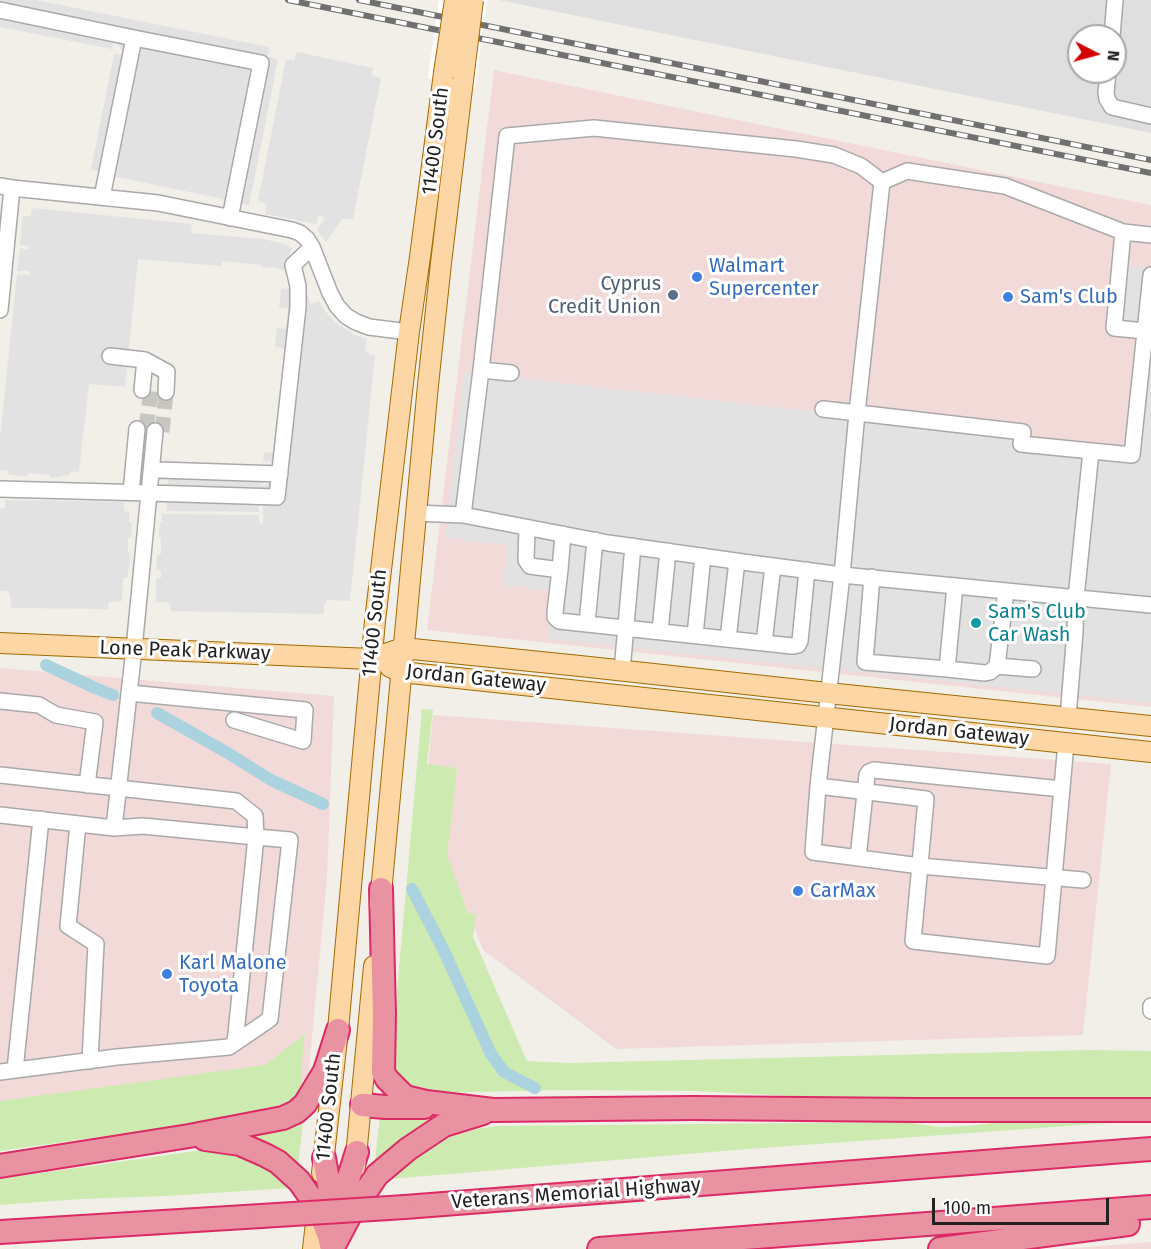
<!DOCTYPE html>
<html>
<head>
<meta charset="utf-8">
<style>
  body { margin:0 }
  #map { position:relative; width:1151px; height:1249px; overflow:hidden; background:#f2efe9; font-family:"Fira Sans",sans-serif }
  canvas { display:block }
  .north { position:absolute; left:1067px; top:24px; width:60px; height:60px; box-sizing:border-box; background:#fff; border:2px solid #a7a7a7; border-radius:50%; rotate:96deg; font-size:16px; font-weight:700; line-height:24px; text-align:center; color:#222 }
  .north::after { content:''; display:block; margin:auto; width:21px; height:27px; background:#d40000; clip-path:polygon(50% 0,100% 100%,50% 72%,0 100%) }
  .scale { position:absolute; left:932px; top:1198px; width:177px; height:27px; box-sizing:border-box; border:3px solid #222; border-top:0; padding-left:8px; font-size:18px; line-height:21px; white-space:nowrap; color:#222; -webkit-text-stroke:4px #fff; paint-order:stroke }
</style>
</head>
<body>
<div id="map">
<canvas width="1151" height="1249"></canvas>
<div class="north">N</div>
<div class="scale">100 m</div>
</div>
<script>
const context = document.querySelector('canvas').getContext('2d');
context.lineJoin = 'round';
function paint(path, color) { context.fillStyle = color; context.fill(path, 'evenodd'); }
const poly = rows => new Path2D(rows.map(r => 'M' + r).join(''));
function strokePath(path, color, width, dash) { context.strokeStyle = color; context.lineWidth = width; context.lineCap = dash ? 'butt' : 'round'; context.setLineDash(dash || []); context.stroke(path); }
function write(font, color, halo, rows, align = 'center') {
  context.font = font + ' "Fira Sans",sans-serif'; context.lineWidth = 6; context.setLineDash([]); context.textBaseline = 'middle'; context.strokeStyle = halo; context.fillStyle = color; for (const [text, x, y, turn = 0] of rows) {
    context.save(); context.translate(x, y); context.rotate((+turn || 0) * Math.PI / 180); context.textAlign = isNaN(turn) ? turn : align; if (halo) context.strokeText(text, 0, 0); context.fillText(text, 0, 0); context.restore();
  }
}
paint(poly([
  [499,0,1151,0,1151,133],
  [1079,36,1115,36,1115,72,1079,72]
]), '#e0dfdf');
paint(poly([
  [494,70,1151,205,1151,707,427,630],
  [0,668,334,696,327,878,308,1079,0,1105],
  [433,715,1111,764,1083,1035,616,1049,483,950,425,802],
  [1151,1242,1151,1249,1060,1249]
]), '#f2dad9');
paint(poly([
  [422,709,433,710,427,764,457,768,447,856,468,913,476,914,473,937,527,1061,569,1063,1090,1050,1151,1051,1151,1100,1009,1102,830,1098,695,1091,565,1090,438,1093,415,1091,396,1073,391,1059],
  [305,1034,302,1060,302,1083,296,1096,298,1099,276,1112,0,1151,0,1101,265,1065],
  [304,1113,298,1168,268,1144,244,1135],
  [460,1113,374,1169,380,1116],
  [1123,1120,1123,1122,748,1149,390,1179,401,1167,414,1157,443,1139,477,1129,497,1126,904,1122,939,1127,968,1126,1001,1122],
  [221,1149,269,1165,291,1188,166,1196,81,1199,0,1205,0,1179,202,1150]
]), '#cdebb0');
paint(poly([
  [0,0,36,0,269,47,268,56,278,59,249,205,242,204,240,205,226,202,223,199,117,177,115,178,99,174,99,171,91,170,114,54,122,55,123,53,121,48,116,42,114,42,112,49,0,27],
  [297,52,373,68,372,76,381,78,353,219,342,219,326,242,317,230,324,220,323,216,318,216,316,224,265,214,266,204,258,201,286,59,294,61],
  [32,208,192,224,191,233,262,239,282,243,292,248,284,271,277,268,262,267,262,265,222,261,221,266,138,259,125,387,89,384,79,472,71,471,69,475,51,478,49,475,29,473,27,476,9,475,8,471,0,470,0,438,17,274,28,275,30,273,28,271,17,271,20,248,27,250,29,248,27,246,20,245,23,216,31,216],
  [1124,266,1146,268,1145,275,1151,276,1151,703,549,639,554,591,503,585,507,545,445,538,464,372,1126,447,1139,321,1119,319],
  [303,270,305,288,311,304,319,301,326,312,335,322,353,334,367,339,365,350,369,354,375,355,350,601,328,600,324,605,324,614,171,611,170,605,167,602,156,602,156,578,161,578,161,571,156,569,157,555,160,555,161,553,161,538,159,537,160,522,162,521,162,514,259,515,259,522,261,524,263,523,263,504,262,503,259,505,259,512,167,511,167,504,165,503,166,485,168,484,168,475,260,477,261,486,265,485,269,483,271,479,272,463,271,462,263,461,264,452,272,453,274,451,285,351,283,348,275,347,277,328,285,329,286,327,288,310,287,308,279,308,281,288,287,289,290,286,288,277,285,272],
  [5,500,124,502,124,511,129,512,129,522,132,522,131,537,128,538,128,552,130,554,129,569,128,569,128,577,123,578,122,601,110,602,108,605,108,609,11,608,10,594,7,591,0,591,0,509,5,508]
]), '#e2e2e2');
paint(poly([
  [439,0,487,0,475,88,428,78]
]), '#fff');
strokePath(poly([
  [46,665,95,688,113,695],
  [157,713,226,752,271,780,323,804],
  [412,889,444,951,491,1054,504,1072,535,1088]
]), '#aad3df', 12);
strokePath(poly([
  [146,429,151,390],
  [162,432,166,392]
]), '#c8c6c1', 15, [15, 8]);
const minor = poly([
  [0,10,134,38,102,197],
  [1112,36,1115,0],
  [134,38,261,63,230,218],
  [1108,72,1106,93,1107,99,1112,107,1151,116],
  [882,182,857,413,842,575,818,786,813,852,920,866,1083,880],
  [882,182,907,171,1005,186,1123,232,1151,235],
  [0,186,12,188,158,203,292,230,300,233,307,239,312,247,330,293,337,306,346,316,356,322,369,327,409,332],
  [1123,232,1114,328,1145,331],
  [0,310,12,188],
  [110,356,145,360,142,390],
  [145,360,167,372,166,392],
  [481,370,507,136,594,128,796,149,834,155,861,166,882,182],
  [823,409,1023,432,1021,444,1132,455,1151,275],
  [159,470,280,474],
  [0,489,149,493,155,431],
  [131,492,137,429],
  [416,513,463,515,481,370,511,373],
  [463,515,608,543,750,563,842,575,1151,605],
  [527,528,526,560,530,566,560,570,563,534],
  [560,570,555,612,555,617,559,621,792,646,798,645,800,641,807,570],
  [872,577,865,662,947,669,955,586],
  [1006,591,997,666,1033,669],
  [587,623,595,540],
  [660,631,668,551],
  [695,635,703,556],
  [728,639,737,561],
  [764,643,773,566],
  [947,669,985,673,990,672,997,666],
  [622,671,633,546],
  [129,693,305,710,303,741,234,720],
  [0,701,39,705,56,715,95,722,87,785],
  [1068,717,1075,632,1076,598,1091,451],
  [0,775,236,801,255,816,256,837,290,840,270,1019,229,1047,117,1057,0,1072],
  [818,786,926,799,913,941,1047,956,1066,743],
  [0,815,114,828,134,649,149,493,277,497,298,307,298,286,293,265,312,247],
  [78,824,68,926,96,944,90,1061],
  [114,828,143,826,256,837,235,1043],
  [858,858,867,775,869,772,874,770,1062,789],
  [1151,1006,1151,1011],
  [15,1070,41,819]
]);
const major = poly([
  [0,643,371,659,403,648,580,666,837,694,1151,726],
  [390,667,401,672,1151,752],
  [380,904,428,385,441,263,463,80],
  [355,1167,374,966],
  [322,1173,338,1030,375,621,409,332,420,257,444,73],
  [313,1249,318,1205]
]);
const highway = poly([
  [381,889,384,1015,383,1072,387,1079,405,1097,426,1102,493,1110,693,1108,916,1110,1151,1110],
  [362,1105,385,1107,424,1107],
  [205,1139,240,1144,265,1155,278,1162,299,1181,318,1208,329,1236,332,1249],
  [324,1158,335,1218],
  [0,1166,189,1136,283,1118,296,1112,305,1104,325,1071,338,1030],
  [405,1207,1151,1149],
  [333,1227,357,1152],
  [0,1232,261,1216],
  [332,1249,350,1215,377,1175,408,1149,444,1125,483,1113],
  [599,1249,1151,1207],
  [940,1249,1128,1224]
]);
strokePath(minor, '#a9a9a9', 18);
strokePath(major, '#a06b00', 22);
strokePath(highway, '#dc2a67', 26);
strokePath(minor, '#fff', 15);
strokePath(major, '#fcd6a4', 20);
strokePath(highway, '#e892a2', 22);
const rail = poly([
  [288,0,1151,173],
  [359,0,1151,160]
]);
strokePath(rail, '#707070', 6);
strokePath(rail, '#fff', 4, [11]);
const majorBridge = poly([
  [444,73,455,0],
  [463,80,473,0]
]);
const highwayBridge = poly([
  [261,1216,405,1207]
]);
strokePath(majorBridge, '#a06b00', 22, []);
strokePath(highwayBridge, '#dc2a67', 26, []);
strokePath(majorBridge, '#fcd6a4', 20);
strokePath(highwayBridge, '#e892a2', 22);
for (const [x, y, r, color] of [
  [697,277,6,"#3f7fe0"],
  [673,295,6,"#5c6f8a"],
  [1008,297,6,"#3f7fe0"],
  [976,623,6,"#0f9aa8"],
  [798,891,6,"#3f7fe0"],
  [167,974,6,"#3f7fe0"]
]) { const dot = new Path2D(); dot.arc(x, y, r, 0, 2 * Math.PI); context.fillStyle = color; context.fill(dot); strokePath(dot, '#fff', 2); }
write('20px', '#222', '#fff', [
  ["11400 South",436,141,-83],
  ["11400 South",375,623,-84],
  ["Lone Peak Parkway",185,651,2],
  ["Jordan Gateway",476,679,6],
  ["Jordan Gateway",959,732,6],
  ["11400 South",329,1107,-84],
  ["Veterans Memorial Highway",576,1194,-4]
]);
write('20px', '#366cbe', '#fff', [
  ["Walmart",709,266],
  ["Supercenter",709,289],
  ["Sam's Club",1020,297],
  ["CarMax",810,891],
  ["Karl Malone",179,963],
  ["Toyota",179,986]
], 'left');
write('20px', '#4e5e75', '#fff', [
  ["Cyprus",661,284],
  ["Credit Union",661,307]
], 'right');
write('20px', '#0d838f', '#fff', [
  ["Sam's Club",988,612],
  ["Car Wash",988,635]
], 'left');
</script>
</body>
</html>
